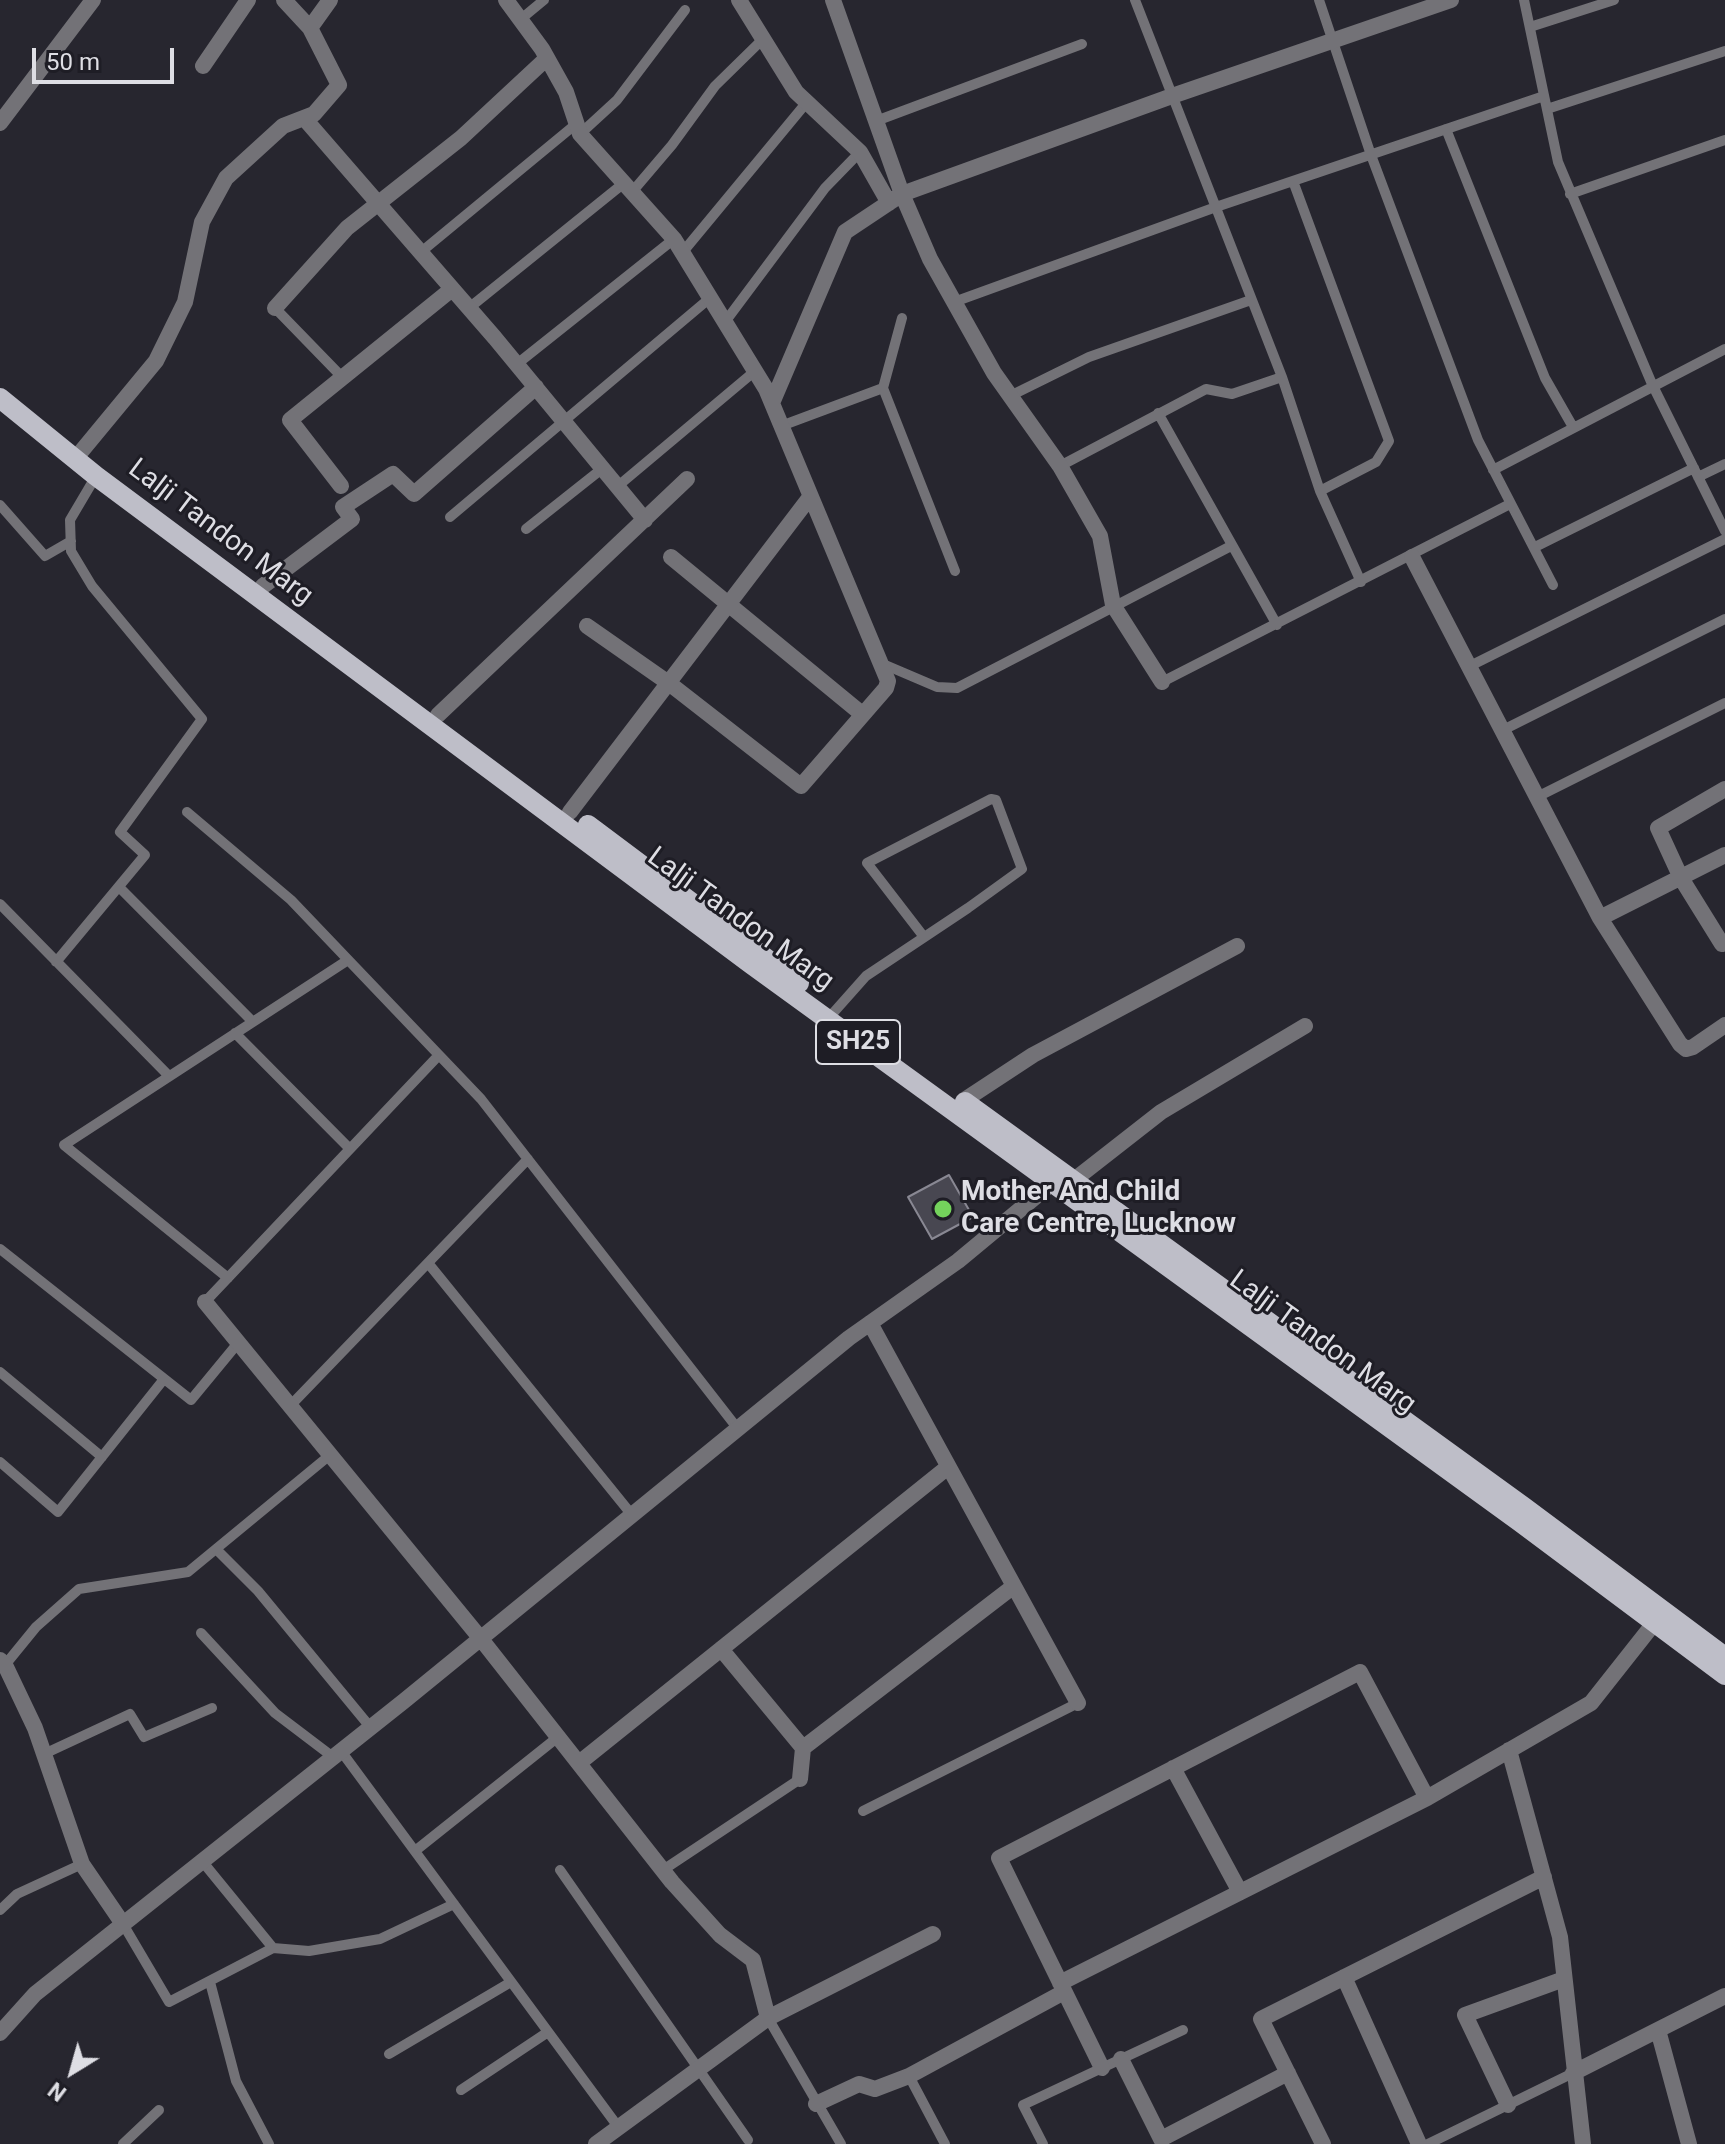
<!DOCTYPE html>
<html>
<head>
<meta charset="utf-8">
<style>
  body { margin:0 }
  #map { position:relative; width:1725px; height:2144px; overflow:hidden; background:#27262f; font-family:Roboto,sans-serif }
  canvas { display:block }
  .north { position:absolute; left:32px; top:2032px; width:80px; height:80px; -webkit-text-stroke:6px #1e1d25; paint-order:stroke; rotate:217deg; font-size:22px; font-weight:700; line-height:32px; text-align:center; color:#dedee4 }
  .north::after { content:''; display:block; margin:auto; width:28px; height:36px; background:#dedee4; clip-path:polygon(50% 0,100% 100%,50% 72%,0 100%) }
  .scale { position:absolute; left:32px; top:48px; width:142px; height:36px; box-sizing:border-box; border:4px solid #dedee4; border-top:0; padding-left:10px; font-size:24px; line-height:28px; white-space:nowrap; color:#dedee4; -webkit-text-stroke:6px #1e1d25; paint-order:stroke }
</style>
</head>
<body>
<div id="map">
<canvas width="1725" height="2144"></canvas>
<div class="north">N</div>
<div class="scale">50 m</div>
</div>
<script>
const context = document.querySelector('canvas').getContext('2d');
context.lineJoin = 'round';
function paint(path, color) { context.fillStyle = color; context.fill(path, 'evenodd'); }
const poly = rows => new Path2D(rows.map(r => 'M' + r).join(''));
function strokePath(path, color, width, dash) { context.strokeStyle = color; context.lineWidth = width; context.lineCap = dash ? 'butt' : 'round'; context.setLineDash(dash || []); context.stroke(path); }
function write(font, color, halo, rows, align = 'center') {
  context.font = font + ' Roboto,sans-serif'; context.lineWidth = 6; context.setLineDash([]); context.textBaseline = 'middle'; context.strokeStyle = halo; context.fillStyle = color; for (const [text, x, y, turn = 0] of rows) {
    context.save(); context.translate(x, y); context.rotate((+turn || 0) * Math.PI / 180); context.textAlign = isNaN(turn) ? turn : align; if (halo) context.strokeText(text, 0, 0); context.fillText(text, 0, 0); context.restore();
  }
}
const building = poly([
  [949,1175,973,1217,932,1239,908,1197,949,1175]
]);
paint(building, '#484751');
strokePath(building, '#898893', 2);
strokePath(poly([
  [1135,0,1282,377,1320,491,1361,582],
  [1319,0,1371,155,1478,440,1553,585],
  [1524,0,1558,162,1652,384,1725,531],
  [521,19,544,0],
  [1530,27,1614,0],
  [1547,109,1725,51],
  [876,121,1082,44],
  [1446,129,1545,378,1573,427],
  [580,134,617,100,685,10],
  [1293,181,1389,441,1376,462,1320,491],
  [632,192,672,145,715,86,763,39],
  [1570,194,1725,140],
  [421,252,576,124],
  [682,253,807,102],
  [954,302,1216,207,1544,96],
  [275,308,342,377],
  [469,308,624,183],
  [725,322,825,188,860,152],
  [517,364,674,239],
  [883,388,955,571],
  [1010,396,1089,357,1251,300],
  [1158,413,1277,625],
  [781,426,883,388,902,318],
  [1060,466,1206,389,1232,394,1282,377],
  [1493,470,1725,349],
  [1698,477,1725,464],
  [618,486,755,371],
  [0,505,45,556,71,541],
  [450,517,710,298],
  [526,529,603,468],
  [1535,547,1694,468],
  [883,664,937,687,957,688,1231,546],
  [1470,666,1725,539],
  [1162,682,1510,504],
  [1503,730,1725,619],
  [1537,797,1725,703],
  [187,812,291,900,481,1099,738,1429],
  [119,887,253,1022],
  [0,904,169,1076],
  [56,962,145,855,120,832,202,719,92,586,71,551,70,520,96,476],
  [830,1021,834,1012,866,976,968,908,1022,869,996,800,991,799,867,863,924,937],
  [235,1033,350,1149],
  [0,1249,191,1400,238,1343],
  [428,1263,632,1515],
  [228,1278,64,1145,348,960],
  [205,1302,439,1055],
  [0,1372,102,1457],
  [290,1406,528,1159],
  [0,1462,58,1512,164,1379],
  [216,1549,258,1591,371,1728],
  [201,1633,275,1713,333,1757],
  [5,1665,36,1627,79,1589,188,1572,330,1455],
  [341,1751,619,2128],
  [44,1754,130,1714,144,1737,212,1708],
  [863,1811,1078,1703],
  [415,1851,558,1737],
  [202,1861,273,1948],
  [560,1870,748,2140],
  [663,1870,800,1779],
  [0,1910,17,1894,82,1864],
  [123,1924,169,2002,273,1948,309,1951,380,1939,454,1904],
  [210,1982,236,2081,269,2144],
  [768,2018,841,2144],
  [389,2054,511,1982],
  [909,2076,945,2144],
  [461,2090,548,2032],
  [123,2144,159,2110],
  [1043,2144,1023,2105,1183,2030],
  [1428,2144,1573,2073]
]), '#737277', 10);
strokePath(poly([
  [506,0,542,49,566,92,580,134,674,239,766,389,888,681,886,688,801,786,670,684,587,626],
  [739,0,796,92,860,152,889,203],
  [833,0,902,194,930,259,994,373,1060,466,1100,536,1113,605,1162,682],
  [310,28,330,0],
  [203,66,248,0],
  [304,118,495,338,645,520],
  [0,123,93,0],
  [275,308,347,228,461,138,547,58],
  [772,403,845,232,902,194,1172,96,1451,0],
  [75,459,156,361,185,302,202,222,226,178,283,126,314,114,339,85,310,28,284,0],
  [341,486,290,420,452,289],
  [671,557,862,714],
  [1412,557,1600,918,1680,1044,1686,1049,1693,1047,1725,1025],
  [263,586,352,519,343,507,393,474,414,494,536,387],
  [438,715,687,479],
  [570,812,810,497],
  [1600,918,1725,855],
  [1722,944,1681,878,1658,828,1725,789],
  [963,1101,1033,1055,1237,946],
  [1074,1180,1161,1112,1305,1026],
  [205,1302,481,1639,672,1882,720,1935,753,1960,768,2018],
  [870,1323,1078,1703],
  [721,1649,803,1748,800,1779],
  [0,1660,5,1665,35,1728,82,1864,123,1924],
  [803,1748,1014,1586],
  [1509,1750,1560,1937,1583,2144],
  [579,1763,948,1467],
  [1173,1768,1240,1892],
  [1344,1977,1419,2144],
  [1060,1983,1427,1798,1591,1703,1655,1622],
  [1658,2030,1689,2144],
  [0,2033,35,1994,404,1701,849,1338,958,1261,1052,1183,1056,1175],
  [1121,2059,1161,2139,1288,2073],
  [1102,2068,999,1858,1360,1672,1427,1798],
  [1573,2073,1725,1996],
  [816,2104,859,2084,875,2089,909,2076,1064,1992],
  [1508,2105,1465,2015,1564,1979],
  [596,2144,768,2018,933,1934],
  [1323,2144,1261,2019,1544,1877]
]), '#737277', 16);
strokePath(poly([
  [0,398,96,476,751,964,1520,1522,1725,1675],
  [588,825,799,983],
  [965,1102,1524,1507,1725,1657]
]), '#bebec8', 20);
for (const [x, y, r, color] of [
  [943,1209,10,"#74d25c"]
]) { const dot = new Path2D(); dot.arc(x, y, r, 0, 2 * Math.PI); context.fillStyle = color; context.fill(dot); strokePath(dot, '#1e1d25', 3); }
for (const [x, y, w] of [
  [858,1042,84]
]) { const box = new Path2D(); box.roundRect(x - w / 2, y - 22, w, 44, 6); context.fillStyle = '#1e1d25'; context.fill(box); strokePath(box, '#dedee4', 2); }
write('bold 26px', '#dedee4', null, [
  ["SH25",858,1042]
]);
write('28px', '#dedee4', '#1e1d25', [
  ["Lalji Tandon Marg",220,533,37],
  ["Lalji Tandon Marg",740,920,36],
  ["Lalji Tandon Marg",1322,1343,36]
]);
write('bold 28px', '#dedee4', '#1e1d25', [
  ["Mother And Child",961,1193],
  ["Care Centre, Lucknow",961,1225]
], 'left');
</script>
</body>
</html>
